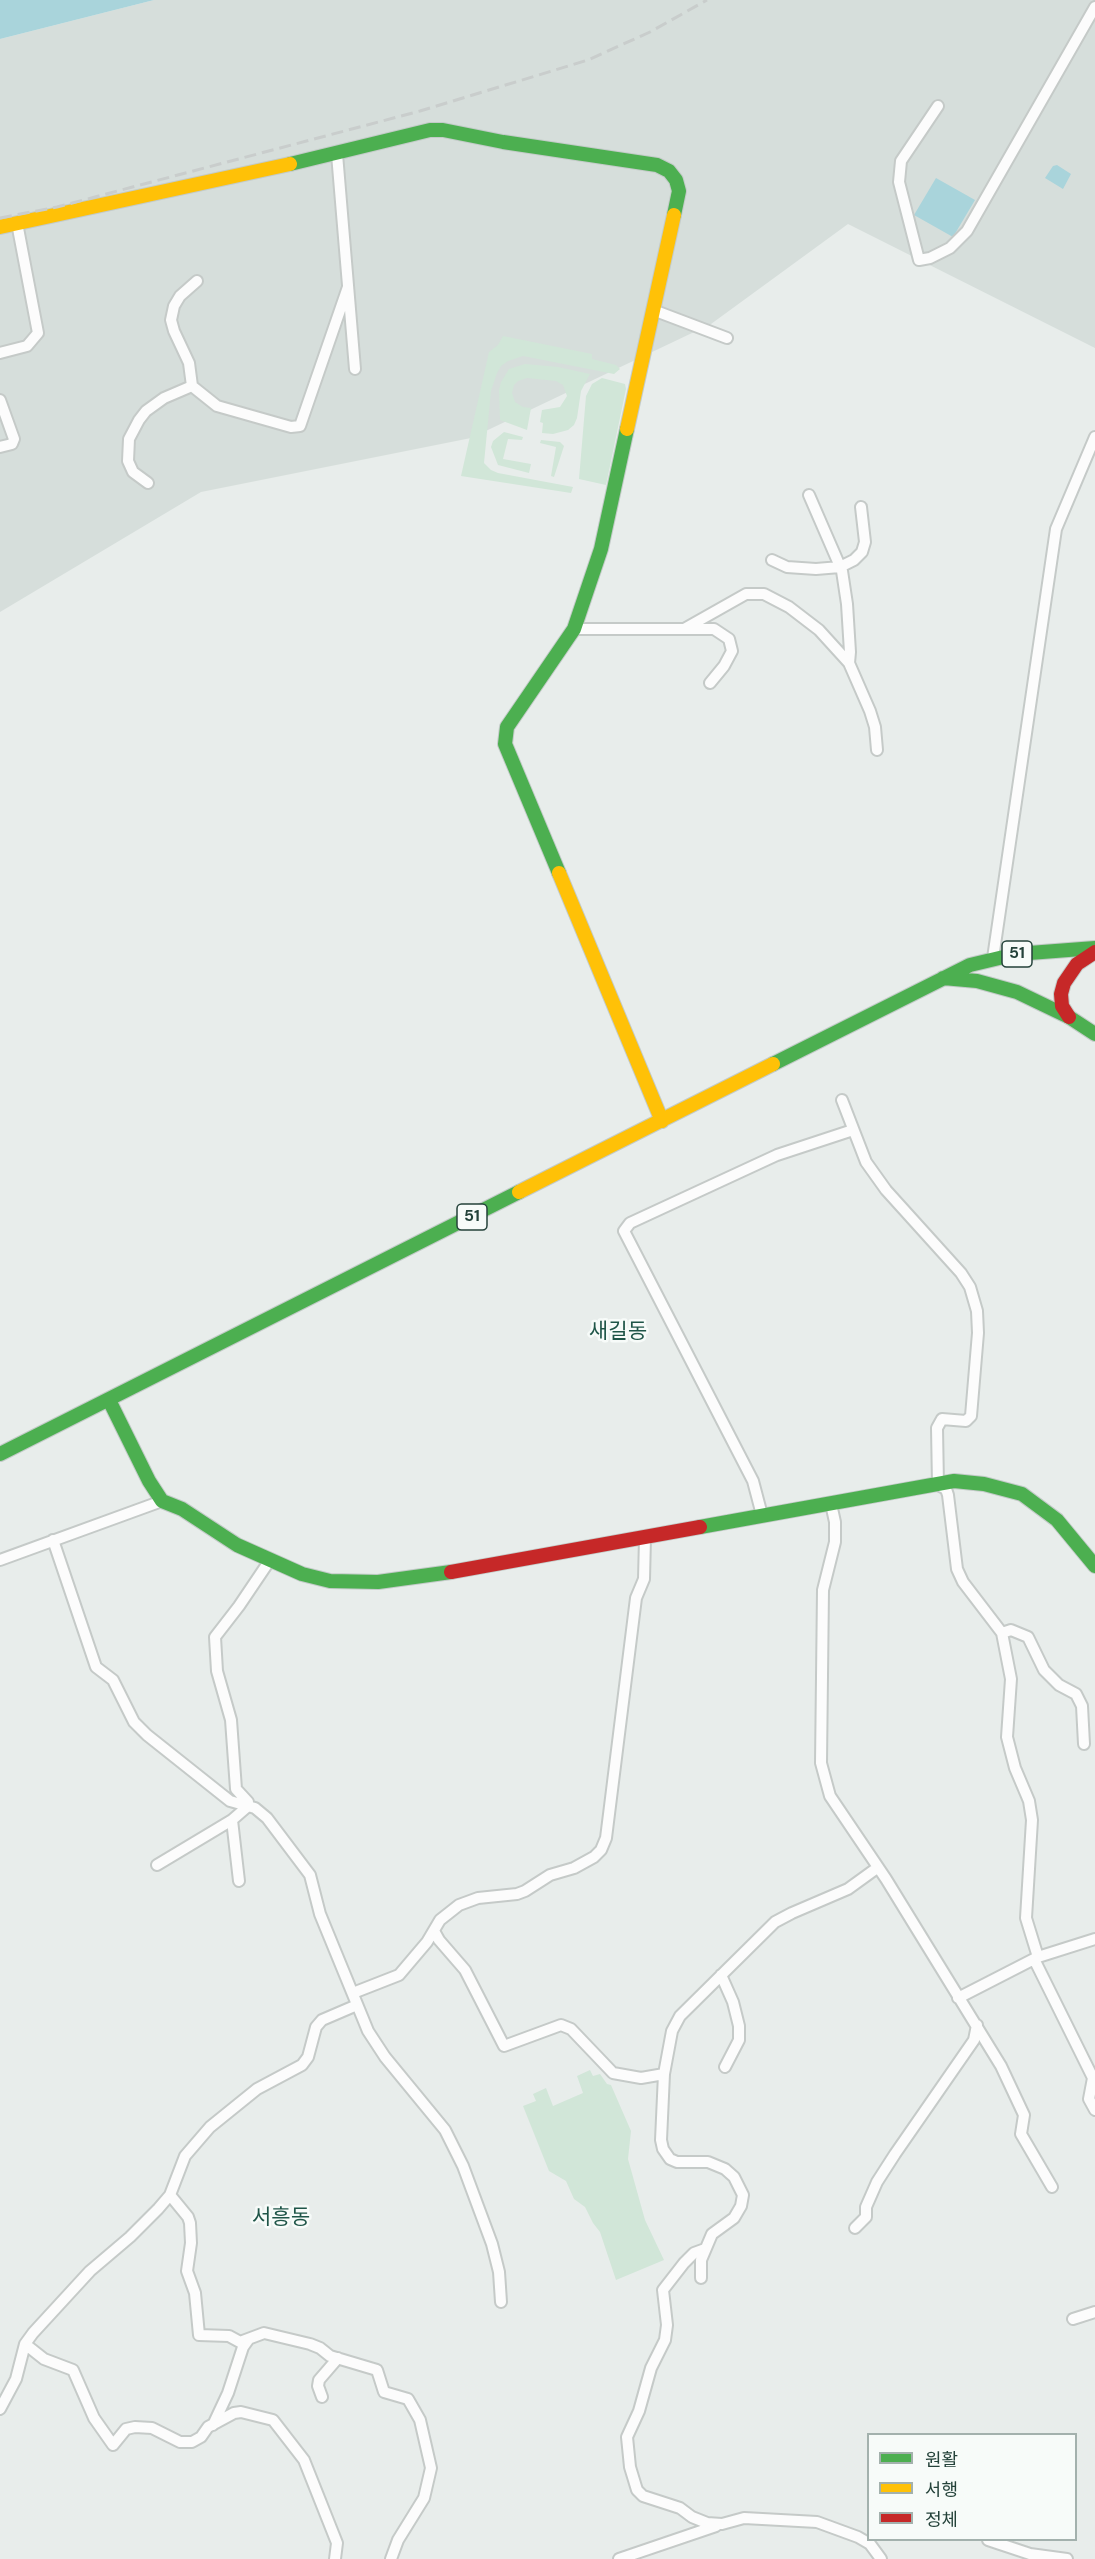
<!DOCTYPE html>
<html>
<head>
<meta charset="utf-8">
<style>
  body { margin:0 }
  #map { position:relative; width:1095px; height:2559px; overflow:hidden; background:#e8edeb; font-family:"DM Sans","Noto Sans KR",sans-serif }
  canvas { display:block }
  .legend { position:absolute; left:867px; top:2433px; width:210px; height:108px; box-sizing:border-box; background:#f7fbf9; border:2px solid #a3b1ad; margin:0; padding:8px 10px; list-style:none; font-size:18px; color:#24423a }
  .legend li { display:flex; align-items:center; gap:12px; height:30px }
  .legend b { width:30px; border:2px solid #a3b1ad }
</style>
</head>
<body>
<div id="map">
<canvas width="1095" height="2559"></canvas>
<ul class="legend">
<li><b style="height:8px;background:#4caf50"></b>원활</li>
<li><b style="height:8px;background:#ffc107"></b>서행</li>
<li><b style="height:8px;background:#c62828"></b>정체</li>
</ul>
</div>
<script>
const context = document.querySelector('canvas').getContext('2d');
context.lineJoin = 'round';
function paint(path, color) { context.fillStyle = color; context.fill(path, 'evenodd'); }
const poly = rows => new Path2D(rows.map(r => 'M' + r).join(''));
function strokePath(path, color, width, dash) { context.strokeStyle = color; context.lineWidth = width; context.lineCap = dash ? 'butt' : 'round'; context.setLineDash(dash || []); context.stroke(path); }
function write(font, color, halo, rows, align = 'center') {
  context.font = font + ' "DM Sans","Noto Sans KR",sans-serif'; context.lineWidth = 5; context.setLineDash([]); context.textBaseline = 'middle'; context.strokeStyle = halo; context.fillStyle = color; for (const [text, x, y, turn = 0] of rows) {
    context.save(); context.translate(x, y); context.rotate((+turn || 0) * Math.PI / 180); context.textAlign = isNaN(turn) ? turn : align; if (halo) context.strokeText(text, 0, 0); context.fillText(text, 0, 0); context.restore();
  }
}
paint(poly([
  [154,0,1095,0,1095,348,848,224,711,324,471,438,201,492,0,612,0,39]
]), '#d6dedb');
paint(poly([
  [503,336,592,354,592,359,616,365,620,369,614,374,523,356,508,361,501,366,497,373,491,391,484,463,491,470,498,473,573,487,571,493,461,476,489,352,498,345],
  [525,364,558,367,590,374,581,391,577,418,574,425,568,430,553,434,542,433,543,423,540,422,542,410,560,407,567,396,563,385,556,381,527,378,518,381,514,385,512,393,515,402,523,407,531,408,527,430,500,420,499,390,501,382,509,369],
  [602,378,625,384,626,389,606,485,579,479,586,396,592,384],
  [504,432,523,437,522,440,508,439,503,459,531,464,529,473,498,465,491,447,493,441],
  [541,440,560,442,564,446,554,477,551,476,556,447,540,443],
  [590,2070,593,2076,600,2074,607,2084,611,2085,631,2131,628,2159,645,2220,664,2260,616,2280,600,2232,593,2223,585,2207,574,2199,566,2181,549,2171,523,2106,536,2101,533,2094,546,2088,553,2106,583,2093,577,2076]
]), '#d1e6d8');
paint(poly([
  [0,0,154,0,0,39],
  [1057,165,1071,174,1063,189,1045,178,1053,166],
  [936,178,975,200,953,237,914,215]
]), '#a9d4db');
const street = poly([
  [938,106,901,161,899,182,919,260,930,258,950,248,967,231,1095,7],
  [337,154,355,369],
  [197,281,180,296,174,306,171,320,174,331,189,363,192,386,217,406,291,427,300,426,348,287],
  [653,310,727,338],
  [0,353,27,346,38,333,17,223],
  [0,400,14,439,12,444,0,447],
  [148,483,133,472,128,461,129,439,139,420,146,411,164,398,192,386],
  [809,495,842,571,847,604,850,652,849,663],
  [772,560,787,567,816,569,840,567,854,560,862,552,865,542,861,507],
  [574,629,714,629,729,639,732,651,724,666,710,683],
  [684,629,746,594,764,594,789,607,819,630,849,663,870,711,875,727,877,750],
  [993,958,1056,529,1095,437],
  [842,1100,866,1162,886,1190,961,1273,970,1287,977,1311,978,1333,971,1416,966,1421,942,1419,937,1428,938,1485,946,1489,948,1495,957,1569,963,1582,1002,1633,1011,1679,1007,1737,1015,1768,1029,1801,1032,1820,1026,1918,1038,1957,1034,1959,1093,2078,1089,2099,1095,2110],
  [831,1504,835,1522,835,1542,823,1590,821,1763,830,1796,886,1879,1001,2066,1024,2115,1021,2134,1052,2187],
  [762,1515,753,1481,624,1231,630,1223,777,1155,853,1130],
  [53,1540,96,1667,113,1680,134,1722,147,1735,230,1801,255,1808,267,1818,310,1875,320,1914,368,2031,385,2057,445,2130,463,2166,492,2244,499,2272,501,2302],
  [0,1560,162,1501],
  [1002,1633,1011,1630,1028,1637,1044,1670,1059,1685,1076,1694,1082,1706,1084,1744],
  [157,1865,232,1820],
  [239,1881,232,1820,247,1807,248,1802,236,1789,231,1720,217,1671,215,1637,239,1606,270,1560],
  [434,1931,439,1940,465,1970,504,2046,561,2025,571,2029,613,2073,641,2078,664,2074],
  [1038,1957,1095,1939],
  [721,1975,733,2002,739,2026,739,2040,725,2067],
  [353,1993,399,1975,427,1942,440,1920,459,1905,478,1898,517,1894,525,1891,550,1875,574,1868,594,1857,601,1850,606,1838,636,1598,644,1579,645,1538],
  [958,1998,1034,1959],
  [170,2195,188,2217,190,2223,191,2243,187,2271,195,2293,199,2335,229,2336,240,2342,264,2333,310,2344,320,2348,330,2356,377,2370,384,2392,408,2399,420,2420,431,2468,424,2498,398,2540,391,2559],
  [855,2228,866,2217,866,2207,877,2182,895,2154,974,2040,977,2025],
  [705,2249,694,2253,684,2263,663,2290,667,2325,665,2340,651,2368,639,2411,627,2437,630,2467,637,2490,643,2496,680,2508,692,2517,707,2523,722,2524,744,2518,817,2522,858,2537,870,2544,881,2559],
  [701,2278,701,2260,712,2234,734,2218,741,2206,743,2195,734,2177,725,2169,708,2162,677,2162,670,2159,663,2149,661,2140,664,2074,672,2031,680,2016,775,1922,792,1913,848,1889,877,1868],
  [1073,2319,1095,2312],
  [25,2344,44,2359,73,2370,94,2418,113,2445,126,2429,135,2427,152,2428,180,2442,192,2442,201,2437,208,2427,234,2413,241,2412,273,2420,304,2460,337,2543,335,2559],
  [322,2397,318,2386,319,2380,338,2358],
  [0,2409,16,2379,25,2344,33,2333,90,2271,130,2237,158,2209,170,2195,185,2156,210,2127,257,2089,302,2065,308,2057,316,2027,322,2020,357,2005],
  [213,2425,228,2393,243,2347,248,2340],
  [988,2540,1030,2554,1067,2559],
  [619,2559,716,2526]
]);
const fast = poly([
  [290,164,430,130,443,130,503,142,657,165,669,171,676,180,679,191,674,215],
  [559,873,505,744,507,727,574,629,601,549,627,429],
  [943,978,977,981,1017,992,1069,1017,1095,1034],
  [773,1064,970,965,1016,954,1095,948],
  [109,1400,149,1481,162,1501,182,1509,237,1545,302,1574,330,1581,378,1582,451,1572],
  [0,1454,519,1192],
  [700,1527,954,1481,984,1484,1022,1494,1057,1520,1095,1566]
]);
const slow = poly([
  [0,227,290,164],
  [627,429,674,215],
  [559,873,662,1121],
  [519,1192,773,1064]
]);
const jam = poly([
  [1069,1017,1062,1006,1061,994,1064,983,1077,964,1095,952],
  [451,1572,700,1527]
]);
strokePath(street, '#c5cac8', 14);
strokePath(fast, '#c3cbc8', 16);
strokePath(slow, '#c3cbc8', 16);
strokePath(jam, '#c3cbc8', 16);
strokePath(street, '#fcfcfc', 10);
strokePath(fast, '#4caf50', 14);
strokePath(slow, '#ffc107', 14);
strokePath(jam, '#c62828', 14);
strokePath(poly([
  [0,218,57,207,420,111,588,60,650,32,707,0]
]), '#c9cdcc', 3, [12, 6]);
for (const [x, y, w] of [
  [1017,954,30],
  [472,1217,30]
]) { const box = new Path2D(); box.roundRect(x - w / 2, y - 13, w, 26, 4.5); context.fillStyle = '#f7fbf9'; context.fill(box); strokePath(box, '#24423a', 1.5); }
write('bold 16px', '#24423a', null, [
  ["51",1017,954],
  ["51",472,1217]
]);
write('21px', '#1f5548', '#f7fbf9', [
  ["새길동",618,1332],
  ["서흥동",281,2218]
]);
</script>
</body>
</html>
